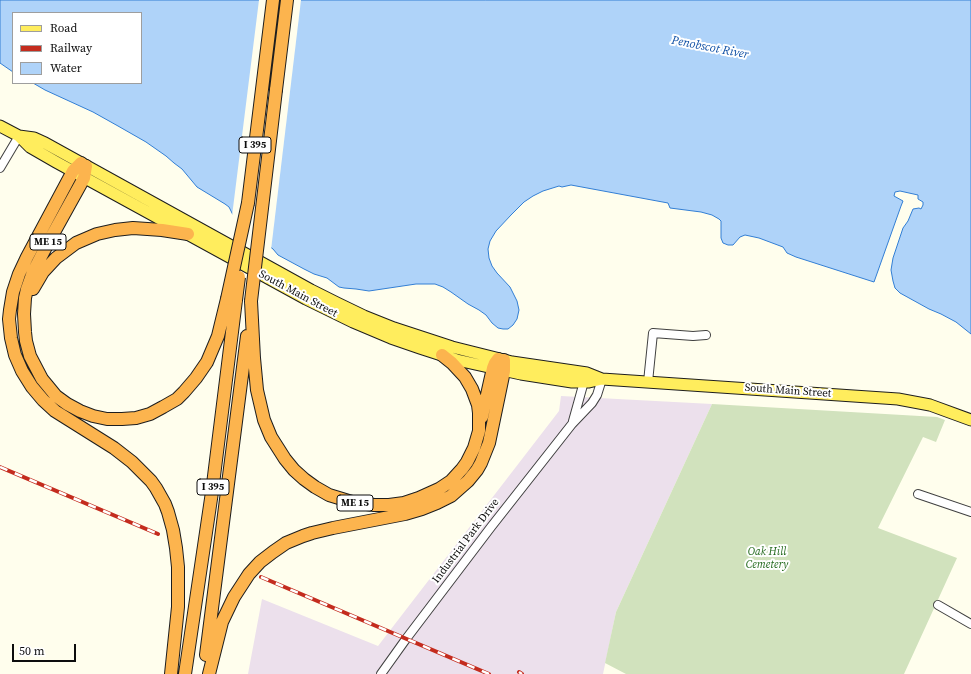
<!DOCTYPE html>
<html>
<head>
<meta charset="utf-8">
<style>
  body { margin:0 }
  #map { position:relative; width:971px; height:674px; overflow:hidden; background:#fffeed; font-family:"Source Serif 4",serif }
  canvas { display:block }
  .legend { position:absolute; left:12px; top:12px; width:130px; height:72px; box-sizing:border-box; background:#fff; border:1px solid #9e9e9e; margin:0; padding:5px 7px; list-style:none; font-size:12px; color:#0d0d0d }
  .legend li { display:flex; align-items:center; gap:8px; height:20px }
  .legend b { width:20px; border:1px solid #9e9e9e }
  .scale { position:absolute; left:12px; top:644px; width:64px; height:18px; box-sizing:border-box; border:2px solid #0d0d0d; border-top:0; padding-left:5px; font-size:12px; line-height:14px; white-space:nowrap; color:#0d0d0d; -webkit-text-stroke:3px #fff; paint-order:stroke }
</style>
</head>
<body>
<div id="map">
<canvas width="971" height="674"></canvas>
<ul class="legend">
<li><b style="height:5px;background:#ffed5d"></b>Road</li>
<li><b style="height:5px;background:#c42c1e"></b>Railway</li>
<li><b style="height:11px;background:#afd3f9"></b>Water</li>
</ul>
<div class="scale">50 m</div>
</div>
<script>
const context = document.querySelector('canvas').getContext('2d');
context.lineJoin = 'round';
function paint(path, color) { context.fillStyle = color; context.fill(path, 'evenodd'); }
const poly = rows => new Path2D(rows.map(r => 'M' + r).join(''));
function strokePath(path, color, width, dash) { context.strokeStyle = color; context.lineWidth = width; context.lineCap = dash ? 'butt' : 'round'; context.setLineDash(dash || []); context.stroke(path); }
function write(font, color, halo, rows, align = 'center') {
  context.font = font + ' "Source Serif 4",serif'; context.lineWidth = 4; context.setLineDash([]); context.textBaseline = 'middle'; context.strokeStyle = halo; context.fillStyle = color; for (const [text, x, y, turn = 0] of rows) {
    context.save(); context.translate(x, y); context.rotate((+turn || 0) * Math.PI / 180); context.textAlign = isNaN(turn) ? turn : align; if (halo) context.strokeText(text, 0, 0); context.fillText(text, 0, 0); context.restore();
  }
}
paint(poly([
  [561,396,712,404,616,612,603,674,248,674,262,599,378,646,559,411]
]), '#ece0ec');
paint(poly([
  [712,404,937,417,945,420,936,442,923,437,878,528,957,558,904,674,626,674,605,663,616,612]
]), '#d1e2bd');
const water = poly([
  [0,0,971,0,971,334,956,322,941,314,929,309,900,293,895,288,893,281,891,270,893,258,903,228,908,221,913,209,919,208,921,209,923,205,923,202,918,199,918,195,900,191,895,192,894,196,903,201,901,206,874,282,796,257,787,253,783,247,759,238,745,235,740,237,733,245,728,245,723,243,721,238,721,221,719,219,712,215,701,212,670,208,668,203,571,185,562,187,559,186,543,191,533,196,524,202,511,215,496,231,490,241,488,249,489,258,492,266,497,273,510,287,517,301,519,310,517,319,513,325,508,329,503,329,498,328,492,323,486,315,479,310,468,304,451,292,443,287,435,284,416,284,369,291,356,289,344,288,339,287,327,278,314,274,304,269,278,255,273,249,249,231,233,215,229,207,225,204,197,187,182,169,174,163,166,156,146,142,118,126,93,112,45,90,33,83,141,83,141,13,13,13,13,72,0,63,0,0]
]);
paint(water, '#afd3f9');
strokePath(water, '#327ed4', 1);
paint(poly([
  [259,0,301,0,271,250,248,232,232,216]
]), '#fffeed');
const minor = poly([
  [0,168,19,136],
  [648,382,653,333,693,336,706,335],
  [573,421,585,378],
  [918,494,971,512],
  [938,605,971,624],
  [381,674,406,639,491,527,572,424,592,403,597,395,602,379]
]);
const major = poly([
  [0,126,19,136,30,147,56,162,306,299,353,322,391,338,420,348,457,360,493,368,521,374,572,382,589,382,602,379],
  [19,136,34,138,45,143,311,290,337,303,364,316,394,328,452,347,512,362,587,373,602,379,898,399,930,405,971,420]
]);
const highway = poly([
  [276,90,287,0],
  [81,163,73,171,27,257,19,274,13,292,10,310,9,319,11,338,15,355,22,371,32,387,43,400,55,411,114,448,132,462,151,481,156,488,165,504,168,512,173,530,176,548,178,567,178,607,171,674],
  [86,166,84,178,48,243,33,272,27,289,25,298,24,314,25,332,26,341,30,356,42,379,47,385,56,396,67,404,80,411,93,416,107,419,122,419,136,418,150,414,163,407,177,399,184,392,196,378,207,362,218,336,227,299],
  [248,203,273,0],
  [33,289,43,272,56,258,76,243,97,234,115,230,133,228,162,230,188,234],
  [251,301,254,358,257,390,264,420,271,437,285,459,294,470,304,479,315,487,329,495,352,502,374,505,389,505,404,503,419,498,439,489,451,481,462,469,467,462,474,448,479,431,479,413,478,405,472,389,465,377,452,363,442,355],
  [482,417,493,368,495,363,498,359],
  [206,655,247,336],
  [185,674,212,492,236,300],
  [209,674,222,622,234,597,249,574,260,562,273,552,286,543,303,536,312,533,333,528,405,514,422,509,437,503,451,496,468,481,477,470,481,463,489,443,504,371,504,360]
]);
strokePath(minor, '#404040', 10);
strokePath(major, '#1e1e1e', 13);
strokePath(highway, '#1e1e1e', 14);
strokePath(minor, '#fff', 8);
strokePath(major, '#ffed5d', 11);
strokePath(highway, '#fcb44e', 12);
const rail = poly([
  [0,467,158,534],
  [261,577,489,674],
  [519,672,522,674]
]);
strokePath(rail, '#c42c1e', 4);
strokePath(rail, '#fff', 2.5, [8]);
const highwayBridge = poly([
  [227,299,248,203],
  [236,300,239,277],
  [251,301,276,90]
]);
strokePath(highwayBridge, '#1e1e1e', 14, []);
strokePath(highwayBridge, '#fcb44e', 12);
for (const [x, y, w] of [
  [255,145,32],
  [48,242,36],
  [213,487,32],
  [355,503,36]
]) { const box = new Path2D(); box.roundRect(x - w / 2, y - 8, w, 16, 3); context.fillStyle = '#fff'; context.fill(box); strokePath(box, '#0d0d0d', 1); }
write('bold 10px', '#0d0d0d', null, [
  ["I 395",255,145],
  ["ME 15",48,242],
  ["I 395",213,487],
  ["ME 15",355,503]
]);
write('11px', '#0d0d0d', '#fff', [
  ["South Main Street",298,294,28],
  ["South Main Street",788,391,4],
  ["Industrial Park Drive",466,541,-53]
]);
write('italic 11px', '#20681a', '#fff', [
  ["Oak Hill",767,552],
  ["Cemetery",767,565]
]);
write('italic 12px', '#1050a5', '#fff', [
  ["Penobscot River",710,48,11]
]);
</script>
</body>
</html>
